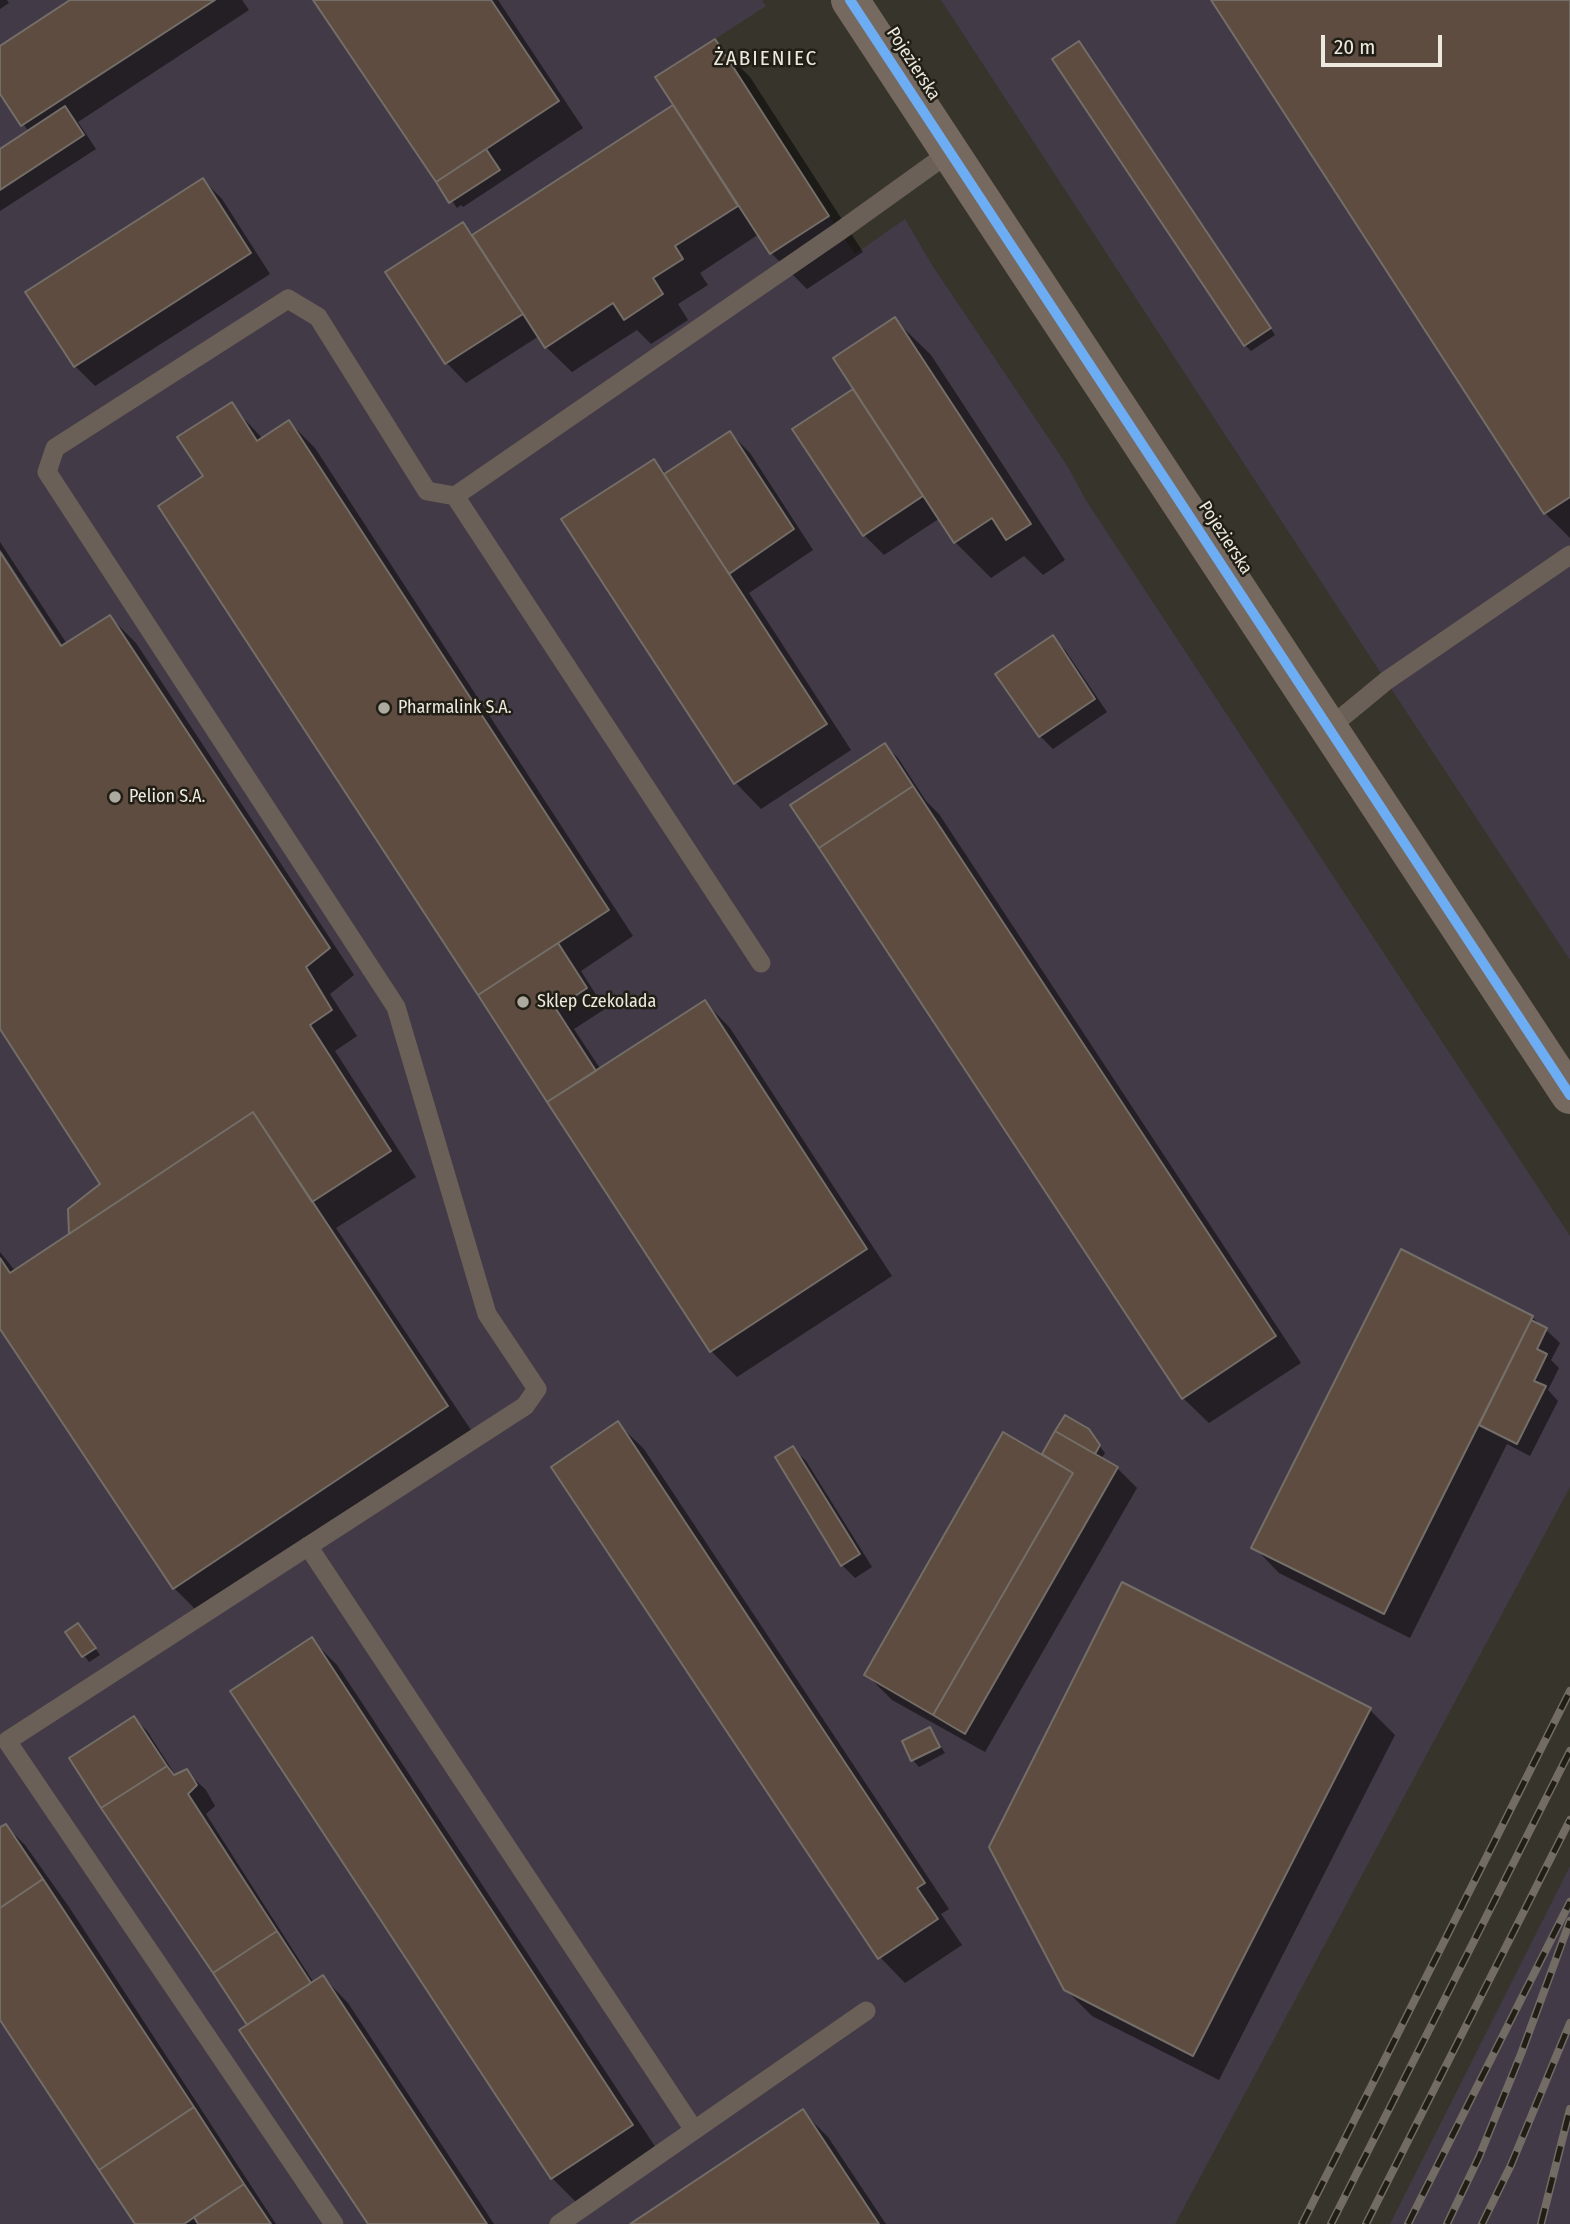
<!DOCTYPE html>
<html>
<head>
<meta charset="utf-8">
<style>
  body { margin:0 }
  #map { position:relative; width:1570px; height:2224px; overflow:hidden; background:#37342b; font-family:"Fira Sans Condensed",sans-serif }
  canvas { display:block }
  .scale { position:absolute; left:1321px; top:35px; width:121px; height:32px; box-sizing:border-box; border:4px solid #ede9de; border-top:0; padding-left:9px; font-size:21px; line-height:24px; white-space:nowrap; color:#ede9de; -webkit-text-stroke:5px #211e16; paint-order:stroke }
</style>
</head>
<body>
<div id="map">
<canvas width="1570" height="2224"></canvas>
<div class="scale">20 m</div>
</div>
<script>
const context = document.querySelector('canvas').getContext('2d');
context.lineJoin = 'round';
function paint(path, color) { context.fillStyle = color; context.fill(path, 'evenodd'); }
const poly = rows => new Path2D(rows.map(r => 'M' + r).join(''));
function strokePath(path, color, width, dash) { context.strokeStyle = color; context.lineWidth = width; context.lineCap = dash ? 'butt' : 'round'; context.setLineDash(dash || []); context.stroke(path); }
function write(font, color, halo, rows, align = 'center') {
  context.font = font + ' "Fira Sans Condensed",sans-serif'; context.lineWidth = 5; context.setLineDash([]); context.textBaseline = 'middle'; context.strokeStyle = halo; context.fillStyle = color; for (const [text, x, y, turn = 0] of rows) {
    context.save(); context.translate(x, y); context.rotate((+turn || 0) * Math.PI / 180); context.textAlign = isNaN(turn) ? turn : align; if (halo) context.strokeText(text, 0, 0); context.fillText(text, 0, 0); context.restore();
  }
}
paint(poly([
  [0,0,762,0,766,6,715,39,829,216,855,254,905,219,932,265,1068,467,1087,502,1570,1236,1570,1487,1175,2224,0,2224],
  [941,0,1570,0,1570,960,1386,681],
  [1570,1866,1570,2224,1390,2224]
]), '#423a47');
paint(poly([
  [0,0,7,0,9,3,0,9],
  [74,0,242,0,249,10,78,122,96,149,0,211,0,151,29,132,0,91,0,48],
  [315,0,498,0,583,128,463,207,461,205,457,208],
  [1213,0,1570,0,1570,538,1545,513],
  [714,41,750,77,863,252,807,289,771,253,759,234,700,273,708,285,678,304,688,320,651,344,637,330,572,372,546,347,539,336,466,383,447,363,388,272,463,224,474,235,673,107,679,113],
  [1079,44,1275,335,1251,351,1245,345],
  [203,180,222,199,270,274,95,386,75,366],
  [895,320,931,355,1065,560,1043,575,1024,556,991,578,955,542,940,518,884,555,864,535,795,430,855,390],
  [231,405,263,439,289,422,315,448,633,936,581,971,605,1009,574,1029,601,1070,705,1002,730,1028,892,1276,737,1377,711,1351,205,477],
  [730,433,750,453,813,550,749,593,851,750,761,809,736,783,564,520,654,461,667,474],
  [0,542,67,644,110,617,136,643,354,975,330,994,357,1036,335,1051,416,1177,336,1228,473,1433,200,1614,174,1588,0,1326,0,1252,16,1272,71,1235,102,1184,0,1026,0,556,64,654,67,652,0,549],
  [1052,637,1065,650,1107,712,1053,749,1040,736],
  [885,745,898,758,926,801,939,814,1301,1363,1209,1423,1183,1398],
  [1532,1317,1560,1343,1551,1360,1559,1368,1548,1390,1558,1401,1530,1456,1507,1444,1410,1638,1279,1573,1254,1547],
  [618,1424,644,1449,949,1909,941,1914,962,1945,905,1983,880,1957],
  [1088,1431,1105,1453,1101,1459,1117,1468,1137,1488,985,1752,892,1700,866,1674,1050,1460,1044,1454],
  [793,1448,806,1461,872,1567,855,1578,842,1565],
  [78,1625,100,1655,89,1662,67,1632],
  [312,1640,337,1665,658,2151,578,2204,552,2178],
  [1370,1710,1395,1735,1219,2080,1092,2016,1065,1989],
  [134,1718,147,1731,176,1776,186,1771,206,1790,215,1806,206,1814,314,1983,323,1977,348,2003,494,2224,370,2224,250,2025],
  [929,1730,945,1753,919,1767,913,1760,904,1742],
  [6,1826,25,1845,69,1907,276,2224,137,2224,0,2017,0,1830],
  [802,2111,828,2137,886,2224,634,2224]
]), '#0007');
const building = poly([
  [70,0,215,0,21,126,0,94,0,46,70,0],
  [313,0,491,0,559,101,436,182,313,0],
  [1211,0,1570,0,1570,497,1544,514,1211,0],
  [715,39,829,216,770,254,655,77,715,39],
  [1079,41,1271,328,1244,346,1052,59,1079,41],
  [673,105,738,206,675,246,683,259,653,278,663,294,624,320,613,303,545,348,472,235,673,105],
  [65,106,84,135,0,190,0,149,65,106],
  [486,149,500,170,449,203,436,182,486,149],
  [203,178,251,253,74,367,25,292,203,178],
  [463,222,523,314,445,364,385,272,463,222],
  [895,317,1031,524,1006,540,992,518,954,543,833,358,895,317],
  [853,389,923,496,863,536,792,429,853,389],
  [232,402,257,441,289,420,609,910,478,995,158,506,203,476,177,437,232,402],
  [730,431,794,529,729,574,664,474,730,431],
  [654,459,827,724,734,784,561,519,654,459],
  [0,552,61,646,110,615,330,948,306,967,332,1010,310,1025,391,1151,312,1202,253,1112,69,1234,68,1209,100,1184,0,1029,0,552],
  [1053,635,1095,699,1039,737,995,674,1053,635],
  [885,743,913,786,819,848,790,805,885,743],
  [913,786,1276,1336,1182,1399,819,848,913,786],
  [558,943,587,988,556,1009,596,1071,547,1102,478,995,558,943],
  [705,1000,867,1249,710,1352,547,1102,705,1000],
  [253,1112,448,1406,173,1589,0,1329,0,1258,10,1273,253,1112],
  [1401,1249,1533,1316,1384,1614,1251,1548,1401,1249],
  [1531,1320,1547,1328,1537,1349,1547,1354,1534,1381,1546,1386,1517,1444,1479,1425,1531,1320],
  [1065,1415,1089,1429,1100,1445,1095,1454,1055,1431,1065,1415],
  [618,1421,925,1883,917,1888,938,1919,878,1959,551,1467,618,1421],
  [1055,1431,1118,1467,965,1734,933,1715,1073,1473,1042,1454,1055,1431],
  [1003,1432,1073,1473,933,1715,864,1675,1003,1432],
  [793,1446,860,1554,841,1566,775,1457,793,1446],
  [1122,1582,1371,1708,1193,2056,1064,1990,989,1847,1122,1582],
  [78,1623,96,1648,82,1657,65,1632,78,1623],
  [312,1637,633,2125,551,2179,230,1691,312,1637],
  [134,1716,167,1766,101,1808,69,1758,134,1716],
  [930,1727,940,1747,911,1761,902,1741,930,1727],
  [167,1766,174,1775,187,1769,197,1785,188,1794,277,1931,213,1973,101,1808,167,1766],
  [6,1824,43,1879,0,1908,0,1827,6,1824],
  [43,1879,194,2107,99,2170,0,2020,0,1908,43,1879],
  [277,1931,311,1983,247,2025,213,1973,277,1931],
  [323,1975,487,2224,368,2224,239,2030,323,1975],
  [194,2107,244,2184,184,2224,135,2224,99,2170,194,2107],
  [803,2109,879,2224,630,2224,803,2109],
  [244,2184,271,2224,198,2224,194,2217,244,2184]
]);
paint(building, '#5d4c3f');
strokePath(building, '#746e68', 2);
strokePath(poly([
  [455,496,761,963],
  [1329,728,1386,681,1570,555],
  [308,1546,694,2130],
  [334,2224,7,1741,525,1406,537,1389,487,1314,396,1007,47,472,55,448,288,299,318,317,427,491,455,496,840,231,950,152],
  [559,2224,866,2011]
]), '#6b6057', 19);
strokePath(poly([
  [850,0,1570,1095]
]), '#76695f', 38);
const rail = poly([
  [1302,2224,1570,1691],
  [1331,2224,1570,1751],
  [1366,2224,1570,1820],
  [1408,2224,1570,1902],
  [1447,2224,1479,2157,1521,2054,1570,1921],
  [1482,2224,1511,2165,1570,2023],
  [1541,2224,1570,2109]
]);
strokePath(rail, '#726c65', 8);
strokePath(rail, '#211e16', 5, [16]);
strokePath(poly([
  [850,0,1570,1095]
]), '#6dadf4', 10);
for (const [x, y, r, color] of [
  [384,708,7,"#adaa9f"],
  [115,797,7,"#adaa9f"],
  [523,1002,7,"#adaa9f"]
]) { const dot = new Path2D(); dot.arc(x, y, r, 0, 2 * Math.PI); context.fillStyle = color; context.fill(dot); strokePath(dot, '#211e16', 2.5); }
write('18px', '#ede9de', '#211e16', [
  ["Pojezierska",913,64,57],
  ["Pojezierska",1225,538,57]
]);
write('18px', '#ede9de', '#211e16', [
  ["Pharmalink S.A.",398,708],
  ["Pelion S.A.",129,797],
  ["Sklep Czekolada",537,1002]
], 'left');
context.letterSpacing = '2px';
write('21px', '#ede9de', '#211e16', [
  ["ŻABIENIEC",766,59]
]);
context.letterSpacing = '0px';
</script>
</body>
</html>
